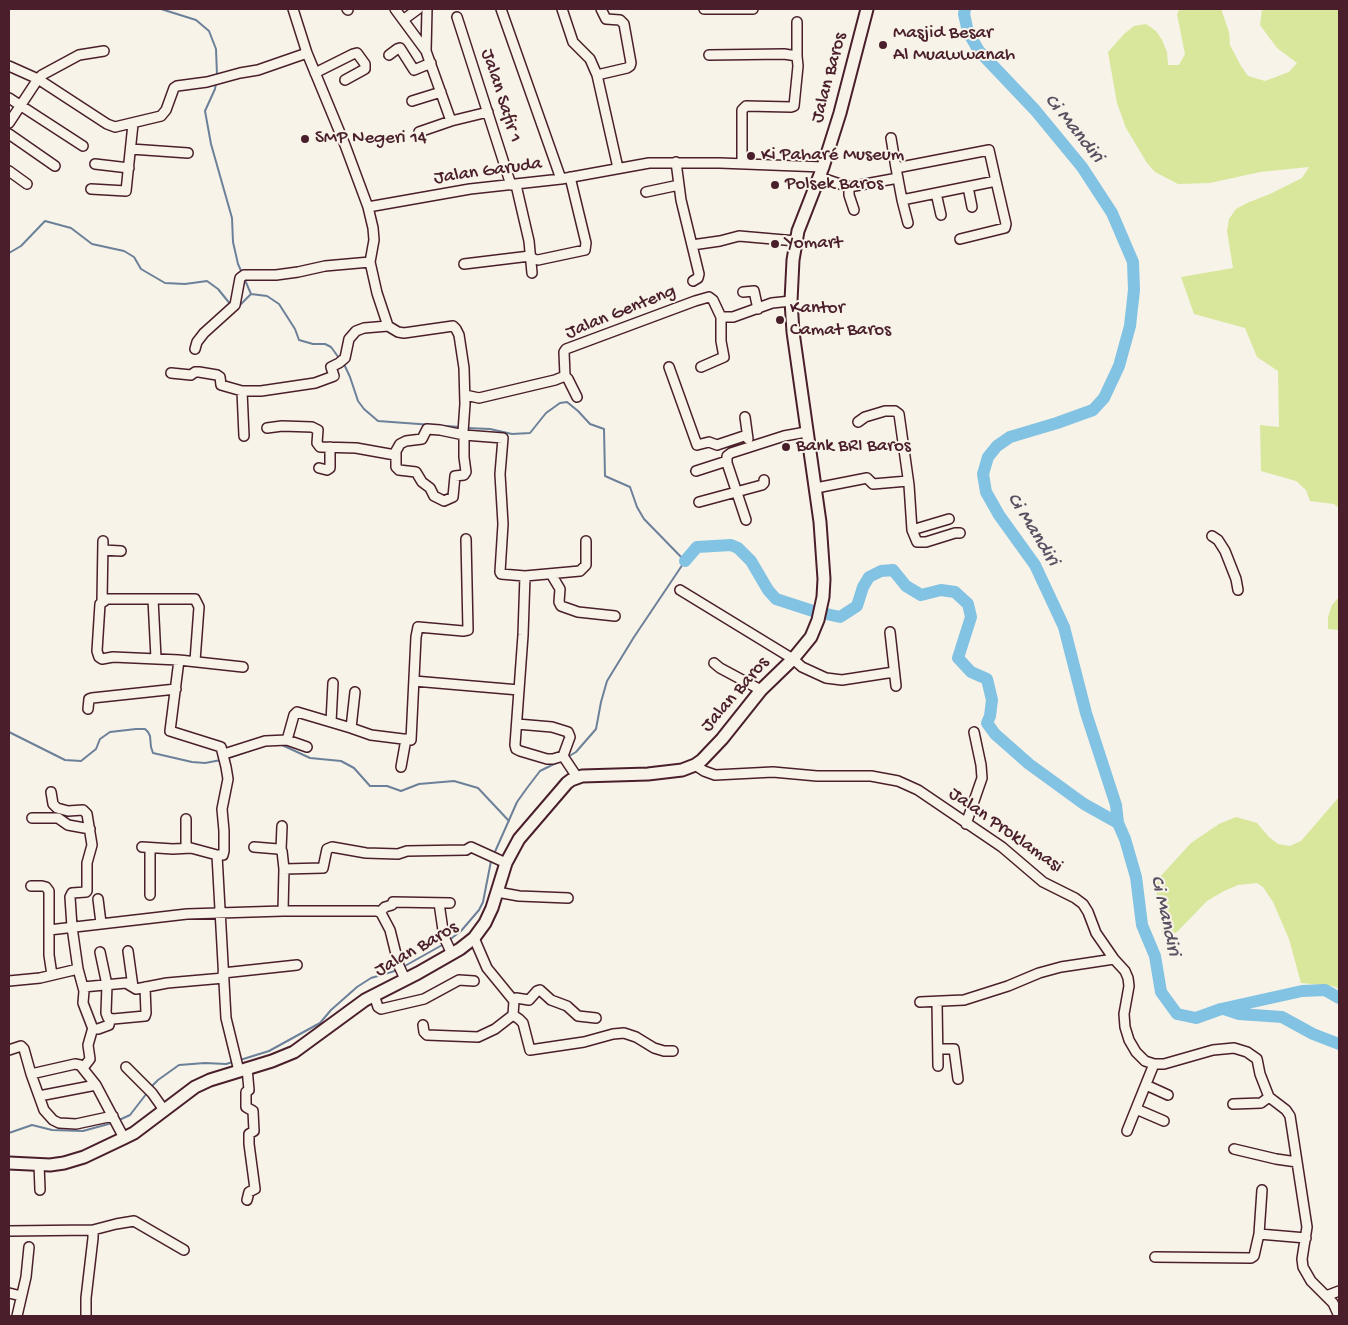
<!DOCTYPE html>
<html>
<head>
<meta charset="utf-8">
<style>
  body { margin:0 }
  #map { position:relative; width:1348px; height:1325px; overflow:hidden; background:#f7f3e8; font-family:"Gochi Hand",sans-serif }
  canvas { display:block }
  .frame { position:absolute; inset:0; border:10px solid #4a1f2b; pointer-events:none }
</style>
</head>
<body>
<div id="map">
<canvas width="1348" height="1325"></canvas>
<div class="frame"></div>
</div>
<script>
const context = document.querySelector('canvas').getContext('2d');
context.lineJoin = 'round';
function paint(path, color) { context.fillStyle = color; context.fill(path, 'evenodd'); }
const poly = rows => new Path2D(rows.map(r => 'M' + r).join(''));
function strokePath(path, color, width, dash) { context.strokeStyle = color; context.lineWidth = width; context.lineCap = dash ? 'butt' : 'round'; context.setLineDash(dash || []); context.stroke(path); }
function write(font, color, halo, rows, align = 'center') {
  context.font = font + ' "Gochi Hand",sans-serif'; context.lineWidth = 4; context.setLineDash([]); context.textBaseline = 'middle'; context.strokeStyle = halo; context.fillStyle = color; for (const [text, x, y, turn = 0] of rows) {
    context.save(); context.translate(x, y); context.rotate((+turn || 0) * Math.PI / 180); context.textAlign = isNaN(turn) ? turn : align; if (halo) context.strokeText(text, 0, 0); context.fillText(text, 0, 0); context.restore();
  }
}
paint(poly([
  [1180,9,1221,9,1229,32,1230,45,1241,66,1248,76,1265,81,1289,72,1297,63,1277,48,1260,25,1262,9,1339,9,1339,508,1334,504,1310,501,1306,490,1296,481,1261,471,1260,425,1279,427,1278,371,1257,357,1245,328,1194,314,1181,277,1233,268,1227,231,1229,219,1236,209,1247,203,1270,194,1302,178,1309,167,1260,172,1210,183,1178,184,1155,172,1147,163,1126,128,1117,103,1108,52,1124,34,1134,26,1146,24,1156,31,1162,40,1167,52,1168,65,1179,65,1185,54,1177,14],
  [1339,597,1339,630,1328,629,1328,617,1332,605],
  [1339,797,1339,989,1333,986,1301,983,1289,939,1273,902,1263,887,1257,883,1238,885,1224,891,1207,901,1177,932,1166,937,1162,933,1162,921,1156,890,1158,879,1191,843,1219,824,1236,817,1257,823,1269,837,1278,844,1290,846,1301,841]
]), '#d8e79b');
strokePath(poly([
  [161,9,196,20,209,31,216,49,217,75],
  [216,83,215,89,205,111,211,144,232,218,233,242,238,264,242,273],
  [9,253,21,246,45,221,71,228,92,244,124,251,134,257,141,269,165,283,185,284,207,281,218,289,231,305],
  [245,280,251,294],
  [238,307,251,294,267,296,279,304,295,329,299,340,313,344,325,344,331,347,339,358],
  [344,364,350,377,358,401,364,409,378,421,460,427],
  [467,428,490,429,512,434,530,433,546,413,560,403,567,402,578,411,590,424,604,429,605,476,630,487,637,507,644,519,685,561,634,637,607,681,601,702,596,729,576,752,566,758],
  [9,732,65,760,81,761,96,749,100,739,110,732,136,729,145,729,148,732,150,736,151,747,153,753,192,762,205,763,221,760],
  [226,759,266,745,282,745,310,758,341,761,354,768,370,786,387,786,401,791,419,784,454,781,478,788,509,821],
  [494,854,517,802,527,788,540,771,560,761],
  [448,941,461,931,479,910,483,902,491,861],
  [403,967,444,944],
  [240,1060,269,1051,320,1023,331,1010,357,987,371,978,398,970],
  [151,1087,158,1080,179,1065,205,1063,226,1064,233,1062],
  [119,1120,130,1115,147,1093],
  [9,1133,32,1125,52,1130,83,1131,112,1123]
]), '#6c8199', 2);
strokePath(poly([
  [965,9,964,14,968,32,979,51,1035,110,1082,167,1112,213,1133,262,1134,290,1130,326,1119,366,1104,398,1093,410,1057,423,1010,437,997,446,988,457,983,474,986,492,999,515,1035,565,1064,627,1086,713,1116,805,1118,823,1125,839,1136,877,1142,925,1155,956,1161,992,1177,1014,1196,1018,1221,1009,1302,991,1325,990,1339,998],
  [685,561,697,547,731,545,738,548,751,561,768,590,776,599,813,611,840,617,857,606,863,587,869,577,881,571,893,570,906,586,921,595,941,590,955,592,968,604,971,617,958,658,971,672,987,679,992,700,990,716,987,723,995,734,1029,764,1084,804,1118,823],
  [1224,1009,1239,1014,1282,1017,1313,1034,1339,1044]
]), '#82c2e3', 12);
const minor = poly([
  [293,9,307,53,345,145,368,207,373,228,374,240,370,262,377,293,388,326,398,332,404,333,453,326,456,329,459,335,464,368,465,404,463,432,464,435,464,457,466,472,464,475,455,476,453,497,444,501,434,496,430,488,422,482,416,472,399,470,396,467,396,451,400,444,406,441,422,439,427,429,440,430,464,435,503,438,500,474,503,524,500,572,501,574,525,576],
  [347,9,348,10],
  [395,9,426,51,451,121],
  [501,9,561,179],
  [562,9,573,42,590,59,597,75,618,168],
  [704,9,753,9],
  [457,17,511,185],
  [403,20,418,9],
  [797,22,797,56],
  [426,51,427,9],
  [389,55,397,49,400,48,414,70,431,63],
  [709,55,784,54,797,56,798,66,794,106,791,107,746,106,742,110,742,164],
  [9,66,38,79,107,124,115,127,161,116,166,110,174,88,177,86,207,82,240,73,258,70,307,53],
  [315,73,353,54,357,53,365,64,365,69,345,80],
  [597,75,627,68,630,66,631,63,624,24,620,20,606,19,601,9],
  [9,98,83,146],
  [412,101,441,92],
  [9,123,38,79,42,75,79,55,104,51],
  [419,132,451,121,488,112],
  [9,134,55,166],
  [891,138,896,168],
  [131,149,188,153],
  [676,162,681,200,699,274,698,278,693,281],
  [95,164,129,168],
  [9,171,27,184],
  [819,177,849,187,898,178],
  [516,185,529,241,532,273],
  [849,187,849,195,854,210],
  [968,187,972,207],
  [91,189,126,191,133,124],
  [646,192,679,185],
  [936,193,941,215],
  [902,200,908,223],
  [368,207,470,189,561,179,649,163,720,163,823,167],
  [960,239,1005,228,1006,224,996,181,989,150,896,168,902,200,996,181],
  [692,245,720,241,739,236,796,241],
  [464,264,530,256,534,259,538,260,585,250,586,243,570,177],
  [743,292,754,291,758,309],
  [721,317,733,317,772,303,791,301],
  [195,349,197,342,204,333,235,305,240,278,244,275,276,275,298,272,325,266,370,262],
  [669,367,697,445,709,442,717,445,747,435],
  [171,373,191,375,195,372,199,372,217,375,220,377,221,385,242,391,261,391,315,383,334,376,331,367,339,363,345,358,349,339,356,331,364,328,388,326],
  [565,376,564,352,566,349,695,301,709,297,713,300,721,317,721,341,724,357,701,367],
  [565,376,568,379,577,397],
  [242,391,244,436],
  [465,395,479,398,555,380,565,376],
  [745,417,748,439],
  [858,422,865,417,885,411,895,411,899,414,909,485,912,530,917,542,926,542,955,533,960,533],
  [267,428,282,426,312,427,318,430,317,443,320,447,356,448,395,455],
  [319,468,327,470,330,468,330,447],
  [696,471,727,461],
  [816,488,867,478,873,484,908,481],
  [699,502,762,485,764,483,764,480],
  [746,520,727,463,727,456,731,453,784,436,806,432],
  [912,530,949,519],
  [1212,536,1218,540,1225,551,1236,579,1238,590],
  [103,550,121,551],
  [551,574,560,589,559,602,561,606,578,612,615,616],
  [680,590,793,659,802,667,826,678,842,680,894,672],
  [153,599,156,658],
  [102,601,103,541],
  [890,632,896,686],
  [179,660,243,667],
  [714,663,720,668,761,690],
  [414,681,519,690],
  [88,709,89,699,92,698,176,689],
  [331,722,333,683],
  [517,724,552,727,568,732,570,737,563,756],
  [351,728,371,735,411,740,416,637,418,627,463,631,468,630,466,539],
  [287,740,294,715,297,712,351,728,355,692],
  [224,754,265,741,287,740,307,747],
  [695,765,704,771,715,775,773,772,817,776,871,776,898,781,918,790,1002,847,1043,882,1075,898,1083,904,1088,912,1096,933,1114,959,1125,971,1128,978,1129,986,1124,1014,1125,1027,1129,1040,1136,1052,1145,1061,1154,1064,1164,1064,1213,1050,1234,1048,1247,1052,1257,1059,1260,1074,1269,1097,1286,1110,1290,1116,1307,1227,1302,1259,1303,1267,1311,1281,1333,1303,1339,1316],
  [401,767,406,739],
  [577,777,563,756,553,759,547,759,520,751,516,749,515,745,523,635,525,576,580,571,586,565,586,541],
  [51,792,53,804,57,808,68,811,83,810,87,814,92,845,87,863,87,891,86,892,72,893,70,897,72,927,78,969,84,991,83,1003,93,1029],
  [32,818,58,818,68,825,90,829],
  [186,819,186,848],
  [966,824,982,778,981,765,974,732],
  [142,847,173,849,191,848,217,855,223,855,224,851,224,831,222,809,228,779,226,767,221,747,170,731,179,660,113,657,102,659,99,657,97,651,100,604,107,599,195,599,199,607,195,661],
  [254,847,278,849,282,851,284,869,283,911],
  [281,850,282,826],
  [217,855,226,1018,239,1071],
  [284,869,323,868,327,849,332,847,366,853,398,854,407,851,466,850,471,847,506,863],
  [31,886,42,886,46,887,49,891,49,955,52,975],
  [497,892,519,896,568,898],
  [150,895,150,848],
  [98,899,101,923],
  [439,903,444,937,452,954],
  [380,912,385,907,392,905,393,902,450,903],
  [49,930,187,914,283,911,377,911,381,913,390,930,399,966,405,979],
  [474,938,487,968,514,1001,513,1015,519,1019,523,1023,530,1050,584,1042,613,1034,624,1033,636,1037,654,1048,664,1051,673,1051],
  [128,951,133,987],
  [100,952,107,985,106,1013,108,1018,113,1019,145,1016,146,1013,145,987],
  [223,973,297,965],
  [9,981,40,978,78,969],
  [83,987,126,983,136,989,167,983,224,978],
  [374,995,378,1007,381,1009,424,999,459,980,474,981],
  [514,1001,516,998,529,1000,537,991,540,990,551,1000,567,1006,578,1016,596,1018],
  [920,1002,964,1000,1008,986,1039,973,1061,967,1114,959],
  [937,1002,938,1066],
  [423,1025,424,1032,427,1035,478,1037,495,1029,513,1015],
  [938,1049,954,1049,958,1079],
  [9,1050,21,1046,24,1049,31,1074,44,1110,53,1120,59,1123,76,1124,113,1116],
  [126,1067,152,1093,164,1110],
  [83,1068,90,1059,88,1045,92,1031,93,1029,98,1029,109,1025,110,1019],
  [247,1068,249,1090,246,1092,246,1107,253,1111,254,1131,249,1134,249,1144,255,1189,249,1192,247,1200],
  [31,1074,75,1064,80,1065,96,1085,124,1138],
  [1146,1085,1168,1095],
  [39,1096,96,1085],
  [1233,1104,1261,1103,1269,1097],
  [1136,1109,1164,1121],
  [1127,1131,1154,1064],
  [1234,1149,1276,1159,1297,1162],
  [39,1164,40,1190],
  [9,1231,93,1230],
  [1259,1234,1306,1238],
  [1155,1257,1251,1258,1254,1256,1259,1234,1262,1190],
  [9,1293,21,1296],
  [1326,1296,1339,1291],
  [17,1316,26,1277,29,1247],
  [86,1316,86,1298,93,1238,93,1230,116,1224,134,1221,184,1250]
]);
const major = poly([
  [9,1163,50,1165,64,1163,84,1157,124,1138,134,1133,195,1087,210,1080,272,1061,294,1052,365,1000,418,973,460,949,474,938,485,923,492,908,506,863,519,839,567,783,571,780,582,776,648,774,682,770,695,765,702,760,722,739,761,690,793,659,811,637,818,620,823,597,824,579,820,522,793,332,791,301,793,260,798,231,823,167,840,113,867,9]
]);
strokePath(minor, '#4a1f2b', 12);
strokePath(major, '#4a1f2b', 15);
strokePath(minor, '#f7f3e8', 9);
strokePath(major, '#f7f3e8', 11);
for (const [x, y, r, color] of [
  [883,45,5,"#4a1f2b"],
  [305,139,5,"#4a1f2b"],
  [751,156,5,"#4a1f2b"],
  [775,185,5,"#4a1f2b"],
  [775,244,5,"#4a1f2b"],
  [780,320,5,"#4a1f2b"],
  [786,447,5,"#4a1f2b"]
]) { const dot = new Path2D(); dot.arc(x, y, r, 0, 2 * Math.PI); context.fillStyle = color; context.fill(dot); strokePath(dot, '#f7f3e8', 2); }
write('19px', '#4a1f2b', '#f7f3e8', [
  ["Masjid Besar",893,34],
  ["Al Muawwanah",893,56],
  ["SMP Negeri 14",315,139],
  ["Ki Paharé Museum",761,156],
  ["Polsek Baros",785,185],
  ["Yomart",785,244],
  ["Kantor",790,309],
  ["Camat Baros",790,331],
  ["Bank BRI Baros",796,447]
], 'left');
write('19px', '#4a1f2b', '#f7f3e8', [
  ["Jalan Baros",830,78,-75],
  ["Jalan Safir 1",500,96,72],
  ["Jalan Garuda",488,172,-8],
  ["Jalan Genteng",621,313,-22],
  ["Jalan Baros",736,695,-49],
  ["Jalan Proklamasi",1005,831,35],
  ["Jalan Baros",417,950,-30]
]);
write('italic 20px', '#5b5062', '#f7f3e8', [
  ["Ci Mandiri",1073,129,51],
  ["Ci Mandiri",1032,530,58],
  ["Ci Mandiri",1164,916,77]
]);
</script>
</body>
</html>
